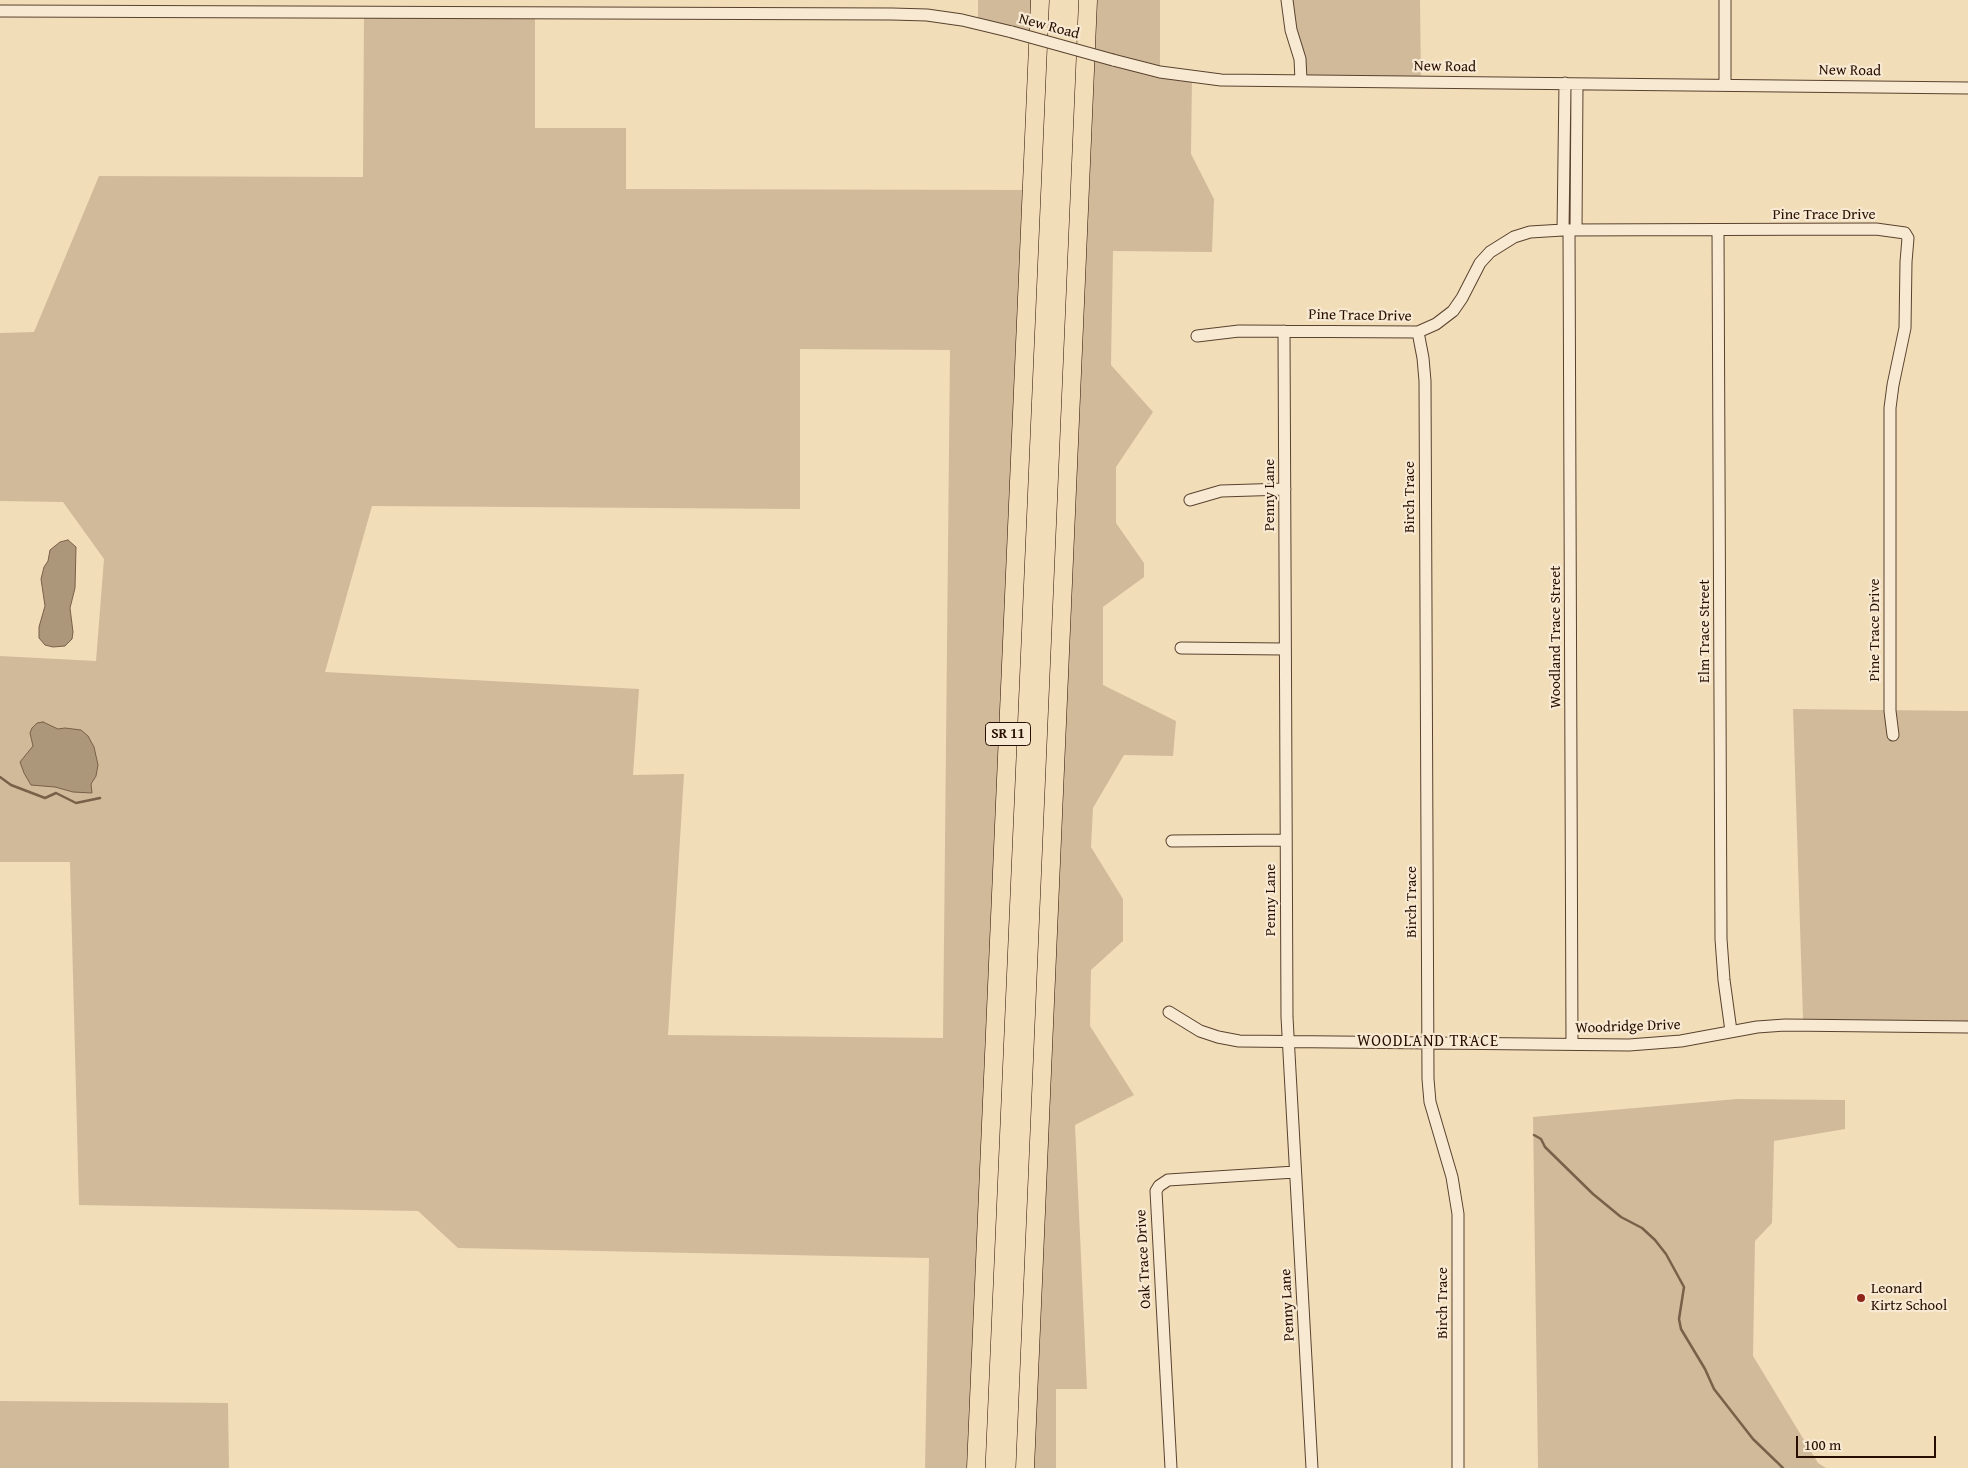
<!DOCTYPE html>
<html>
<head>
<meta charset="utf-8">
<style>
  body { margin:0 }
  #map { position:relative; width:1968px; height:1468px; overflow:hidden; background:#f2ddb9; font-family:"Gentium Book Plus",serif }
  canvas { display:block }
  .scale { position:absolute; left:1796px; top:1436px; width:140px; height:22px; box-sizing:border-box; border:2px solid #280e00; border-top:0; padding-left:6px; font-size:15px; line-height:18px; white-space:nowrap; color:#280e00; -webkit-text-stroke:4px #f7e9d2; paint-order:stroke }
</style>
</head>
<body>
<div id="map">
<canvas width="1968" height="1468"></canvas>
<div class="scale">100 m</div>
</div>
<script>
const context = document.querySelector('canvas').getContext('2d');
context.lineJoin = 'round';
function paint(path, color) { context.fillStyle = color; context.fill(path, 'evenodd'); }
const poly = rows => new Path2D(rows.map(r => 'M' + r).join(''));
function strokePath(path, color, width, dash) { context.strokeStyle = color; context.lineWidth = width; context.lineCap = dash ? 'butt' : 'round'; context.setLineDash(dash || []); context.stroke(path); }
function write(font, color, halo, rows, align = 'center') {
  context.font = font + ' "Gentium Book Plus",serif'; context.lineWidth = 4.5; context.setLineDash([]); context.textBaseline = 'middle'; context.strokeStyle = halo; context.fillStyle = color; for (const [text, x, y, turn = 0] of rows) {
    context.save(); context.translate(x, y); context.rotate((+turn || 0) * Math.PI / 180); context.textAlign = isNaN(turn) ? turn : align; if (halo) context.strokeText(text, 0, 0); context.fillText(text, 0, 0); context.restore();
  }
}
paint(poly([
  [978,0,1040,0,1038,40,978,24],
  [1088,0,1160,0,1160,72,1192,77,1191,154,1214,199,1212,252,1113,251,1111,365,1153,412,1116,467,1116,523,1144,563,1144,577,1103,607,1103,685,1176,721,1173,756,1124,755,1093,808,1091,847,1123,899,1123,941,1091,970,1090,1026,1134,1095,1075,1125,1087,1389,1056,1389,1056,1468,1025,1468],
  [1287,0,1420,0,1421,82,1301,80],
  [364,12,535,13,535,128,626,128,626,189,1032,190,976,1468,925,1468,929,1258,458,1248,418,1211,79,1205,70,862,0,862,0,656,96,661,104,559,63,502,0,501,0,333,34,332,99,176,363,177],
  [800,349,950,350,943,1038,668,1035,684,774,633,775,639,689,325,672,372,506,800,509],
  [1793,709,1968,711,1968,1021,1803,1019],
  [1737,1099,1845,1100,1845,1129,1774,1141,1772,1223,1755,1241,1753,1356,1818,1463,1826,1468,1538,1468,1533,1117],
  [0,1401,228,1403,229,1468,0,1468]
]), '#d0ba9a');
const water = poly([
  [68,540,76,547,75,588,70,608,73,632,72,639,65,646,53,647,45,645,39,638,39,627,45,606,41,579,44,567,48,561,50,550,60,542,68,540],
  [43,722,58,729,65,728,81,730,88,736,94,747,98,765,96,776,91,784,92,793,73,792,55,787,31,785,24,773,20,762,33,746,30,733,32,728,37,723,43,722]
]);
paint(water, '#ad977a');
strokePath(water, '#786049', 1);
strokePath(poly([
  [0,777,11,785,45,798,56,793,76,803,100,798],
  [1534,1135,1541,1139,1545,1147,1593,1194,1621,1217,1642,1228,1655,1240,1666,1254,1684,1287,1679,1319,1681,1329,1705,1369,1714,1389,1753,1439,1783,1468]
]), '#786049', 2.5);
const minor = poly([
  [1287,0,1291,30,1300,59,1301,80],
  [0,11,892,14,927,15,962,20,1012,32],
  [1113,60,1160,72,1221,80,1968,88],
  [1725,85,1725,0],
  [1563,230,1565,83],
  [1569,230,1572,1044],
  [1576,230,1577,84],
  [1718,231,1721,939,1724,980,1731,1031],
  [1284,331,1287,1017,1312,1468],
  [1418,332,1423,358,1425,381,1428,1079,1430,1102,1452,1177,1458,1214,1458,1468],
  [1197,336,1239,331,1418,332,1436,324,1453,311,1462,298,1480,263,1490,252,1514,237,1530,232,1563,230,1876,229,1905,233,1908,238,1906,262,1905,328,1893,385,1890,408,1890,711,1893,735],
  [1190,500,1221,491,1285,489],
  [1181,648,1284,649],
  [1172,841,1286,840],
  [1169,1012,1200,1031,1218,1037,1239,1041,1629,1045,1681,1041,1757,1027,1785,1025,1968,1027],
  [1171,1468,1156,1191,1159,1186,1168,1180,1295,1172]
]);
const highway = poly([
  [976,1468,1040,0],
  [1025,1468,1088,0]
]);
strokePath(minor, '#5a422e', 13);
strokePath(highway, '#280e00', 19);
strokePath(minor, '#f7e9d2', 11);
strokePath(highway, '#f2ddb9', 18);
const minorBridge = poly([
  [1012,32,1113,60]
]);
strokePath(minorBridge, '#5a422e', 13, []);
strokePath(minorBridge, '#f7e9d2', 11);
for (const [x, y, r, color] of [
  [1861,1298,5,"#8f2418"]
]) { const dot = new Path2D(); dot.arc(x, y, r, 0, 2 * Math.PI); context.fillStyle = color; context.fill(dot); strokePath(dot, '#f7e9d2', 2); }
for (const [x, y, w] of [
  [1008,734,45]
]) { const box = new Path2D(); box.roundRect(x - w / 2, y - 11.5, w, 23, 4); context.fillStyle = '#f7e9d2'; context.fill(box); strokePath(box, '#280e00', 1); }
write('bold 14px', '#280e00', null, [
  ["SR 11",1008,734]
]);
write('15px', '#280e00', '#f7e9d2', [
  ["New Road",1049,27,15],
  ["New Road",1445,67,1],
  ["New Road",1850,71,1],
  ["Pine Trace Drive",1824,215],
  ["Pine Trace Drive",1360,316,1],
  ["Penny Lane",1270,495,-90],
  ["Birch Trace",1410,497,-90],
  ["Pine Trace Drive",1875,630,-90],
  ["Elm Trace Street",1705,631,-90],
  ["Woodland Trace Street",1556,637,-90],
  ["Penny Lane",1271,900,-90],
  ["Birch Trace",1412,902,-90],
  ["Woodridge Drive",1628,1027,-2],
  ["Oak Trace Drive",1144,1259,-93],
  ["Birch Trace",1443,1303,-90],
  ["Penny Lane",1288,1305,-93]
]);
write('15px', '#280e00', '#f7e9d2', [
  ["Leonard",1871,1289],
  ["Kirtz School",1871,1306]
], 'left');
context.letterSpacing = '1px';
write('16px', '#280e00', '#f7e9d2', [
  ["WOODLAND TRACE",1428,1042]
]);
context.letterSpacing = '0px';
</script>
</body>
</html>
